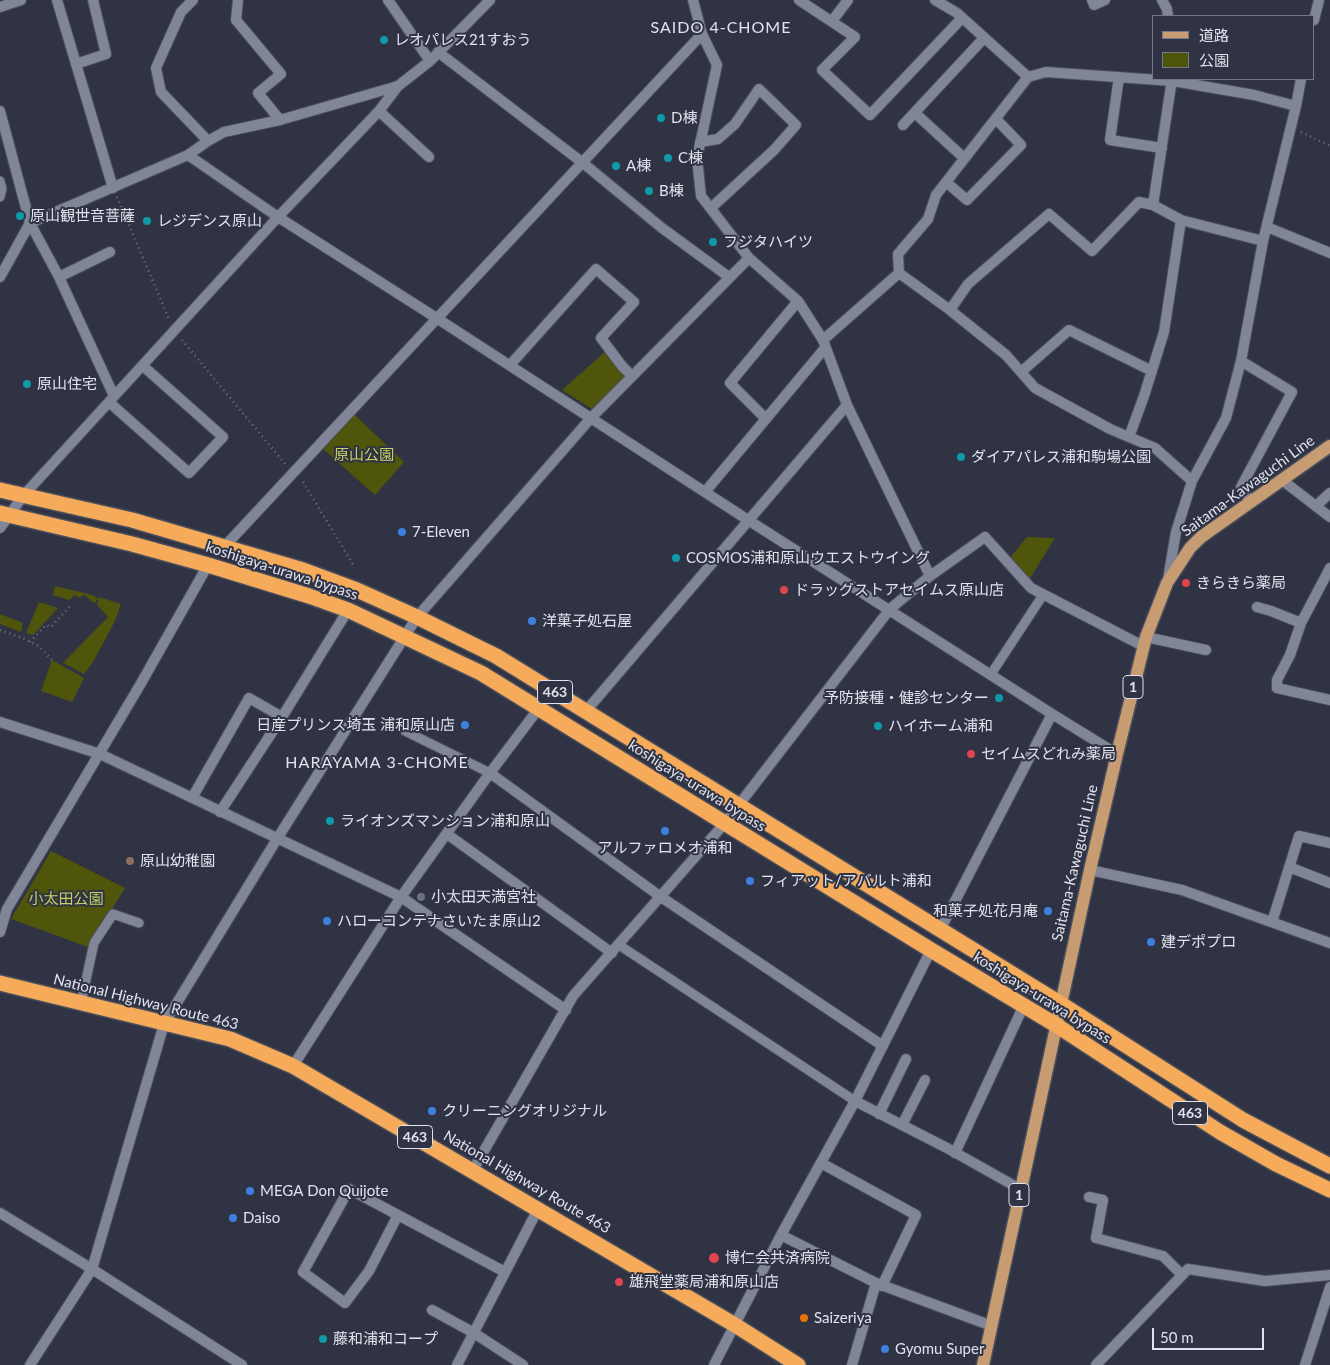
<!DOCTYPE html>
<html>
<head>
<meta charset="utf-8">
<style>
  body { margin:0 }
  #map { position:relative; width:1330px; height:1365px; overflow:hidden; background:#2f3343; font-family:Lato,"Noto Sans JP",sans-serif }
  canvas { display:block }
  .legend { position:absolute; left:1152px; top:15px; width:162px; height:65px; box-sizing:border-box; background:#2f3343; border:1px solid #767987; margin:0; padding:6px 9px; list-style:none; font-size:15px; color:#e0e3ee }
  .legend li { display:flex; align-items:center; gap:10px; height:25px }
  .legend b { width:25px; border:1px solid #767987 }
  .scale { position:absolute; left:1152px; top:1328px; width:112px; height:22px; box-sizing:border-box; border:2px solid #e0e3ee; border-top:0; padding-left:6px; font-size:15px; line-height:18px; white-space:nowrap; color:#e0e3ee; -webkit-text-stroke:4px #2f3343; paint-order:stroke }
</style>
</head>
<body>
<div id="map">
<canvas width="1330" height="1365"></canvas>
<ul class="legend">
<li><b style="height:6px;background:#c79c73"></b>道路</li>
<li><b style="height:14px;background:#4f550a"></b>公園</li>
</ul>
<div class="scale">50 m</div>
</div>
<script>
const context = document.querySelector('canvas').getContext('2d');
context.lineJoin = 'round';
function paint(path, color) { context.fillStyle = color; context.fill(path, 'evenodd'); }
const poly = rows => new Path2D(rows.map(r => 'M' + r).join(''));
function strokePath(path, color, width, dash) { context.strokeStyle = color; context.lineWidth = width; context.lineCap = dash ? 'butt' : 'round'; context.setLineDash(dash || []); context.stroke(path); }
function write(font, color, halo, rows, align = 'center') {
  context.font = font + ' Lato,"Noto Sans JP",sans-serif'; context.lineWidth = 4; context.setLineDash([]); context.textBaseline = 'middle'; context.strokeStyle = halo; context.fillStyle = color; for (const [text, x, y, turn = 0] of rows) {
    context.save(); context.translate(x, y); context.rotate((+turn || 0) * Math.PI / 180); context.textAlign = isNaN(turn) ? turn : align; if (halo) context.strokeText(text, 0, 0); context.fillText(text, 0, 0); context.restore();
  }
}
paint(poly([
  [607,350,627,375,592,409,562,390],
  [354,414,404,462,375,495,323,449],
  [1027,537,1055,538,1029,580,1009,559],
  [55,586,93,595,98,599,94,603,84,595,79,598,75,595,69,600,53,595],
  [99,597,121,604,115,621,93,662,84,674,63,663,108,617,97,605],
  [39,602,58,608,33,635,26,633],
  [0,614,23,623,21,632,0,624],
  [52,660,84,678,72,702,41,691],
  [51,851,125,888,88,947,11,919]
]), '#4f550a');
const lane = poly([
  [0,181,2,189,0,197],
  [991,674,1043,595],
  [405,731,490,773],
  [619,945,855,1101],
  [81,1003,94,943,113,914,139,923]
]);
const street = poly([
  [57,0,113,188],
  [193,0,181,12,156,68,161,92,208,141],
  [238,0,236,20,281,74,258,93,280,120],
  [388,0,430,61],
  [693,0,702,34,717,65,697,158,701,196,749,258,798,301,823,340,847,405,930,576],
  [799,0,855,37,822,70,870,115,962,18],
  [935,0,957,13,1028,77],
  [1092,0,1094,5,1105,0],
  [1162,0,1167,9,1168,16],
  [0,7,21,0],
  [1314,20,1319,0],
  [832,21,848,0],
  [438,52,583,163,662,228,729,277],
  [76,64,106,54,93,0],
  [1119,77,1110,140,1162,148],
  [0,111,30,223,59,277,114,396],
  [379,111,429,157],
  [915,113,964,158],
  [903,125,984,38],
  [700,142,718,139,735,124,759,89,796,125,774,150,711,208],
  [188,155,208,141,224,132,280,120,398,86],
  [946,182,967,200,1021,145,996,119],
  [1153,205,1172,79],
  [1267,227,1330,253],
  [899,273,898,254,928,219,936,195,1028,77,1046,72,1173,81,1254,95,1296,106],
  [0,277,30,223,188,155,278,217,438,319,748,520,1052,714,1117,754],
  [59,277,110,252],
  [950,310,968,284,1049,214,1092,251,1139,202,1153,205,1181,220,1263,241],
  [823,340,899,273,950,310,1006,355,1035,388,1110,429,1155,448,1192,481],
  [1241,361,1292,392,1241,487,1251,502],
  [510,365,596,269,634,302,601,338,622,366,632,376],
  [1021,372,1069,330,1152,371],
  [110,403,189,473,223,437,143,366],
  [766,419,730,383,798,301],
  [1129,437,1144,396,1164,332,1181,220],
  [1282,480,1330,517],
  [705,492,825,348],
  [1316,506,1330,493],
  [0,528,23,496,278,217,379,111,398,86,430,61,490,0],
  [225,546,702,34],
  [1330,568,1301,623,1290,655,1277,680,1277,688,1330,700],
  [1168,579,1176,532,1192,481,1226,418,1241,361,1263,241,1296,106,1301,79],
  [1257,607,1271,611,1301,623],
  [1146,637,1206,650],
  [586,711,847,405],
  [0,722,100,754,401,897,566,1010],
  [490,773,661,897,883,1046],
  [192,798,249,698,282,717],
  [220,812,282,717,348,610],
  [447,834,612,953],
  [1289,867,1330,883],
  [1090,870,1182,890,1330,943],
  [1272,922,1299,836,1330,843],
  [940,930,1052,714],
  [0,932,7,909,140,685,208,565],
  [293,1066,401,897,490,773,539,708],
  [855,1101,947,1148,1020,1189],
  [879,1114,906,1059],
  [902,1125,925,1080],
  [955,1153,1024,1005],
  [821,1163,916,1215,882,1286],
  [473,1170,573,996,724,824,890,609,930,576,985,537,1031,588,1143,646],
  [1089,1197,1103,1200,1096,1238,1163,1256,1182,1275],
  [0,1213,92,1269,242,1365],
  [398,1215,369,1271,345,1303,303,1272,349,1189,398,1215,505,1272],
  [781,1235,876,1283,992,1326],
  [432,1310,474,1333,523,1365],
  [30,1365,92,1269,164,1024,277,839,417,617,591,418,749,258],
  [457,1365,538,1209],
  [714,1365,781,1235,855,1101,931,950],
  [852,1365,876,1283],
  [1096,1365,1188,1269,1265,1281,1330,1275],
  [1305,1365,1330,1287]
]);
const primary = poly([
  [983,1365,1090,870,1117,754,1146,637,1167,583,1190,548,1201,537,1330,446]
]);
const highway = poly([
  [0,490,132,520,303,570,357,590,417,617,496,656,1061,1004,1243,1120,1330,1166],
  [0,513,132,544,208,565,309,596,348,610,481,673,931,950,1056,1025,1220,1132,1276,1164,1330,1190],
  [0,983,230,1039,293,1066,735,1325,798,1365]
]);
strokePath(lane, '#4b4f5c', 11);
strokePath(street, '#4b4f5c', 12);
strokePath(primary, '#4b4f5c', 15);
strokePath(highway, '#4b4f5c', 18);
strokePath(poly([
  [1301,132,1330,146],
  [117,197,169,319],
  [182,340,286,465],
  [303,482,354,566],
  [0,630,25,639,40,647,52,660],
  [30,642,46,625,51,627,71,605]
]), '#717583', 2.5, [1, 4]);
strokePath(lane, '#808598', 9);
strokePath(street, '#808598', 10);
strokePath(primary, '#c79c73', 12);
strokePath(highway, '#f6ab5a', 15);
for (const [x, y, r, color] of [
  [384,40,5,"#0f9aa8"],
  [661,118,5,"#0f9aa8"],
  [668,158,5,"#0f9aa8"],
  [616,166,5,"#0f9aa8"],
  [649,191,5,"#0f9aa8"],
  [20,216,5,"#0f9aa8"],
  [147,221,5,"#0f9aa8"],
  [713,242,5,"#0f9aa8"],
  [27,384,5,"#0f9aa8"],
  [961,457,5,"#0f9aa8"],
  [402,532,5,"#3f7fe0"],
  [676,558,5,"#0f9aa8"],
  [1186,583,5,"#e0444e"],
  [784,590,5,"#e0444e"],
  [532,621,5,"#3f7fe0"],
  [999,698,5,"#0f9aa8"],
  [465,725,5,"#3f7fe0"],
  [878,726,5,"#0f9aa8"],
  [971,754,5,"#e0444e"],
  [330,821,5,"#0f9aa8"],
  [665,831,5,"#3f7fe0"],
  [130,861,5,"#8d6e63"],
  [750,881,5,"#3f7fe0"],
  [421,897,5,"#6b7280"],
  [1048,911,5,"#3f7fe0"],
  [327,921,5,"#3f7fe0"],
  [1151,942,5,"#3f7fe0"],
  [432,1111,5,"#3f7fe0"],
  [250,1191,5,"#3f7fe0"],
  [233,1218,5,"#3f7fe0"],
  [714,1258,6,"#e0444e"],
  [619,1282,5,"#e0444e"],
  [804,1318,5,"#e8710a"],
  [323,1339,5,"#0f9aa8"],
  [885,1349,5,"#3f7fe0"]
]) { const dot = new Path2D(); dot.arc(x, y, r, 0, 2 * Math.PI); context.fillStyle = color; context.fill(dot); strokePath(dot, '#2f3343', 2); }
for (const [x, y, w] of [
  [1133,687,20],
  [555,692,35],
  [1190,1113,35],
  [415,1137,35],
  [1019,1195,20]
]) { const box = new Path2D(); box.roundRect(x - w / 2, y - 11.5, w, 23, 4); context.fillStyle = '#2f3343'; context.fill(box); strokePath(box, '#e0e3ee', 1); }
write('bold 14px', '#e0e3ee', null, [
  ["1",1133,687],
  ["463",555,692],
  ["463",1190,1113],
  ["463",415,1137],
  ["1",1019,1195]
]);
write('15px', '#e0e3ee', '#2f3343', [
  ["レオパレス21すおう",394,40],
  ["D棟",671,118],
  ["C棟",678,158],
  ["A棟",626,166],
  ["B棟",659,191],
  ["原山観世音菩薩",30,216],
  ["レジデンス原山",157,221],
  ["フジタハイツ",723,242],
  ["原山住宅",37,384],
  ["ダイアパレス浦和駒場公園",971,457],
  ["7-Eleven",412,532],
  ["COSMOS浦和原山ウエストウイング",686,558],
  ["きらきら薬局",1196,583],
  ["ドラッグストアセイムス原山店",794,590],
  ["洋菓子処石屋",542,621],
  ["予防接種・健診センター",989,698,"right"],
  ["日産プリンス埼玉 浦和原山店",455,725,"right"],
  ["ハイホーム浦和",888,726],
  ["セイムスどれみ薬局",981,754],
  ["ライオンズマンション浦和原山",340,821],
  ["アルファロメオ浦和",665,848,"center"],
  ["原山幼稚園",140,861],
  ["フィアット/アバルト浦和",760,881],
  ["小太田天満宮社",431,897],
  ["和菓子処花月庵",1038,911,"right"],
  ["ハローコンテナさいたま原山2",337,921],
  ["建デポプロ",1161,942],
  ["クリーニングオリジナル",442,1111],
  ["MEGA Don Quijote",260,1191],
  ["Daiso",243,1218],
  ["博仁会共済病院",725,1258],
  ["雄飛堂薬局浦和原山店",629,1282],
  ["Saizeriya",814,1318],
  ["藤和浦和コープ",333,1339],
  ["Gyomu Super",895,1349]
], 'left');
write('15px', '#c4d063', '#2f3343', [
  ["原山公園",364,455],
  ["小太田公園",66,899]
]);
write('15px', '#e0e3ee', '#2f3343', [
  ["Saitama-Kawaguchi Line",1248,486,-36],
  ["koshigaya-urawa bypass",282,571,18],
  ["koshigaya-urawa bypass",697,786,32],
  ["Saitama-Kawaguchi Line",1075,863,-77],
  ["koshigaya-urawa bypass",1042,998,32],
  ["National Highway Route 463",146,1002,14],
  ["National Highway Route 463",527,1182,30]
]);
context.letterSpacing = '1px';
write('16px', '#e0e3ee', '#2f3343', [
  ["SAIDO 4-CHOME",721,28],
  ["HARAYAMA 3-CHOME",377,763]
]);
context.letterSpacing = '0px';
</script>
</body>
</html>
